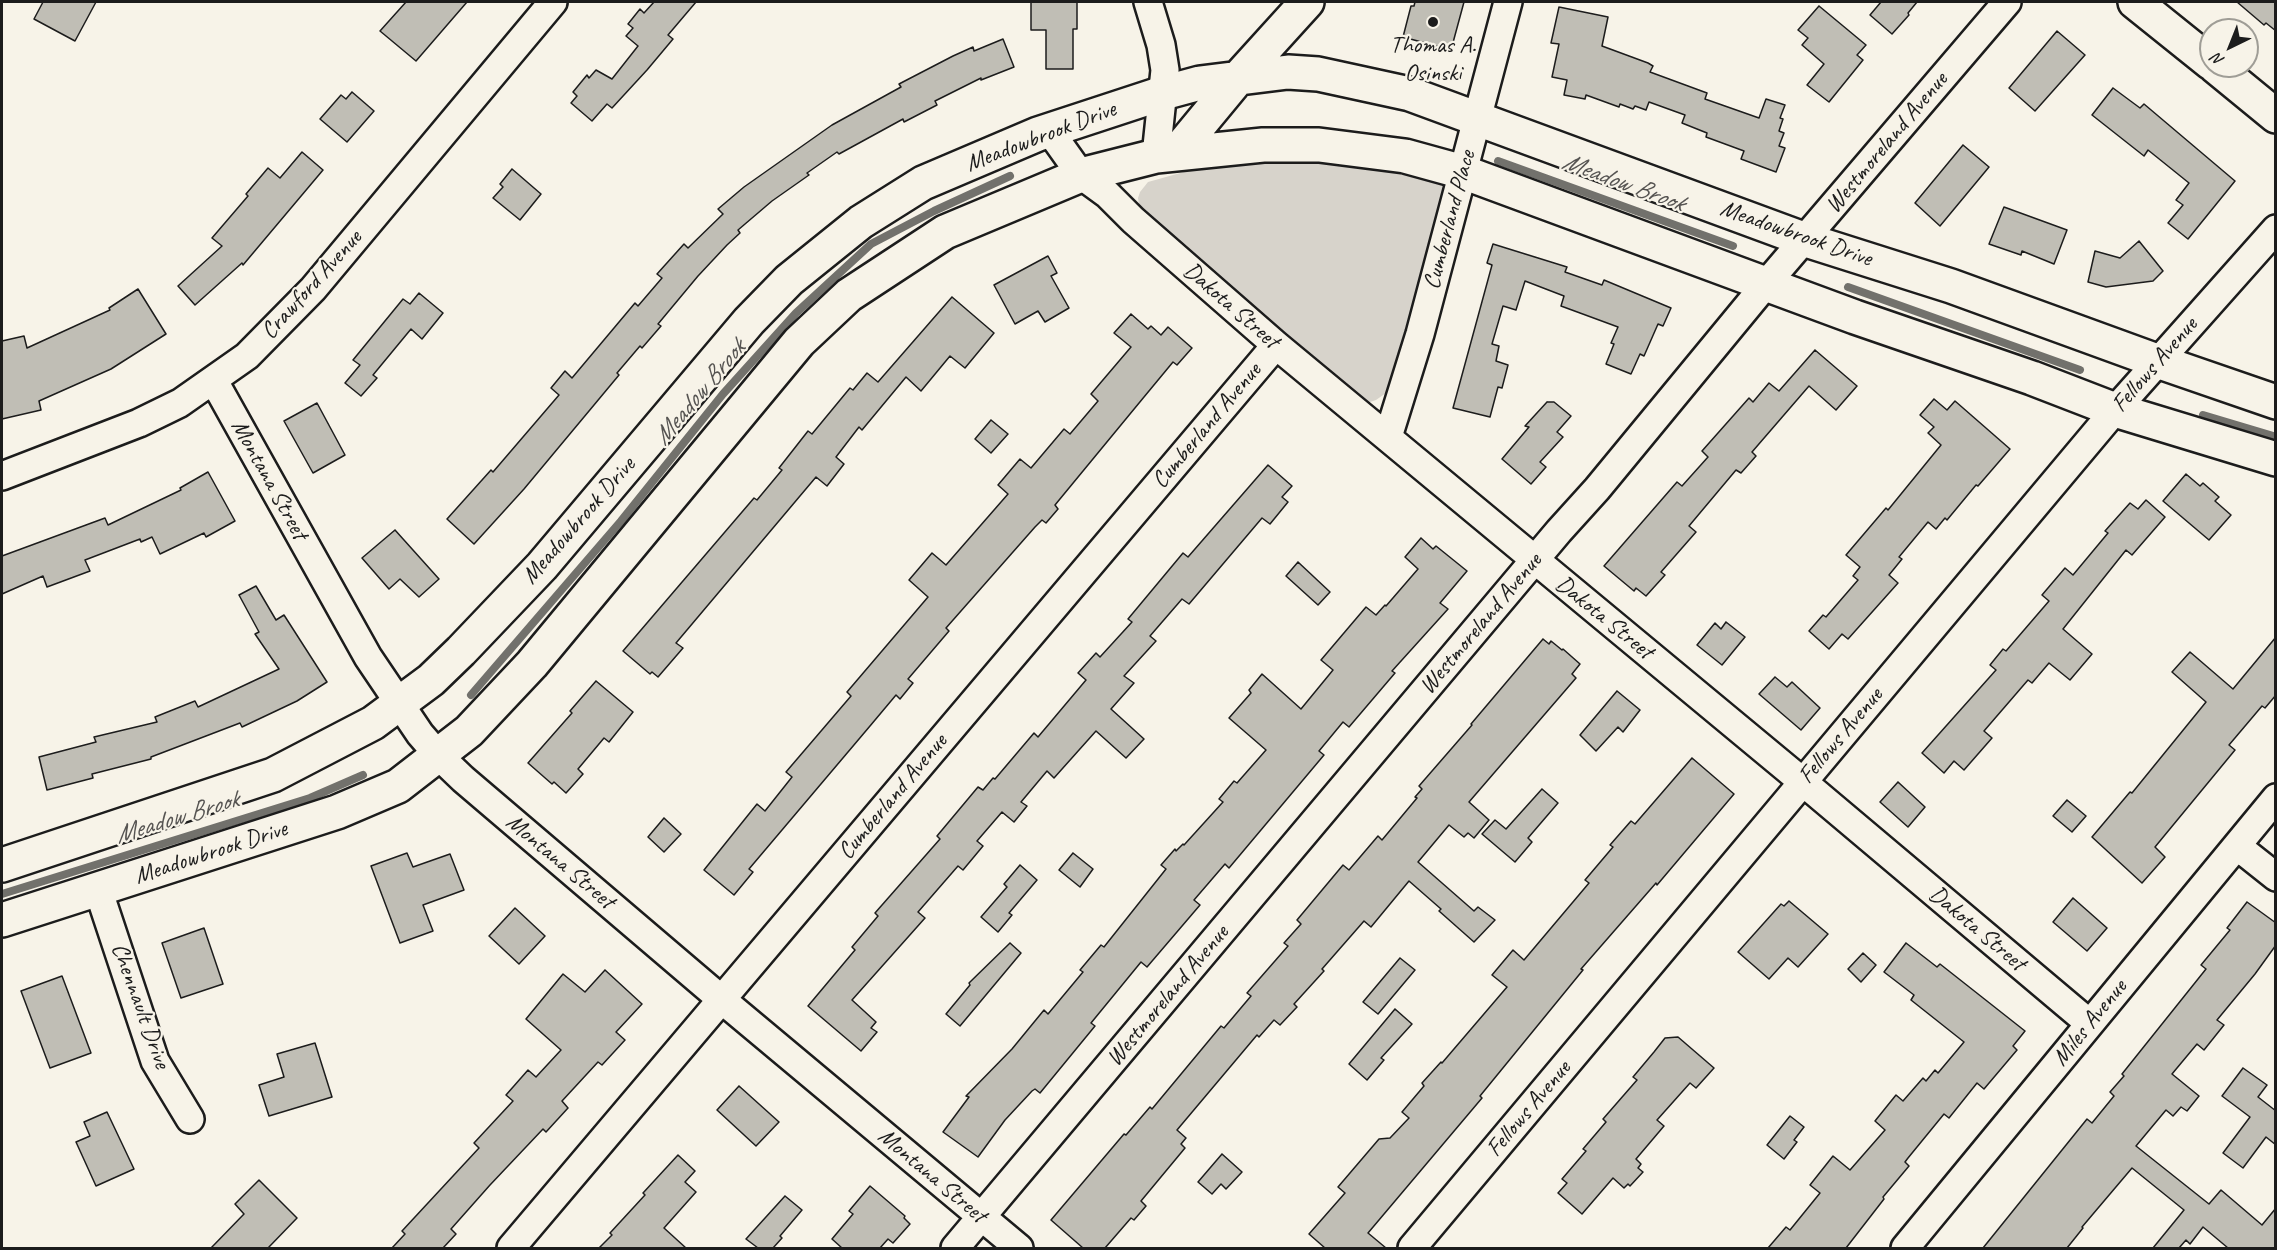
<!DOCTYPE html>
<html>
<head>
<meta charset="utf-8">
<style>
  body { margin:0 }
  #map { position:relative; width:2277px; height:1250px; overflow:hidden; background:#f7f3e8; font-family:Caveat,sans-serif }
  canvas { display:block }
  .frame { position:absolute; inset:0; border:3px solid #1c1c1c; pointer-events:none }
  .north { position:absolute; left:2199px; top:18px; width:60px; height:60px; box-sizing:border-box; background:#f7f3e8; border:2px solid #9f9d96; border-radius:50%; rotate:223deg; font-size:16px; font-weight:700; line-height:24px; text-align:center; color:#1c1c1c }
  .north::after { content:''; display:block; margin:auto; width:21px; height:27px; background:#1c1c1c; clip-path:polygon(50% 0,100% 100%,50% 72%,0 100%) }
</style>
</head>
<body>
<div id="map">
<canvas width="2277" height="1250"></canvas>
<div class="frame"></div>
<div class="north">N</div>
</div>
<script>
const context = document.querySelector('canvas').getContext('2d');
context.lineJoin = 'round';
function paint(path, color) { context.fillStyle = color; context.fill(path, 'evenodd'); }
const poly = rows => new Path2D(rows.map(r => 'M' + r).join(''));
function strokePath(path, color, width, dash) { context.strokeStyle = color; context.lineWidth = width; context.lineCap = dash ? 'butt' : 'round'; context.setLineDash(dash || []); context.stroke(path); }
function write(font, color, halo, rows, align = 'center') {
  context.font = font + ' Caveat,sans-serif'; context.lineWidth = 4.5; context.setLineDash([]); context.textBaseline = 'middle'; context.strokeStyle = halo; context.fillStyle = color; for (const [text, x, y, turn = 0] of rows) {
    context.save(); context.translate(x, y); context.rotate((+turn || 0) * Math.PI / 180); context.textAlign = isNaN(turn) ? turn : align; if (halo) context.strokeText(text, 0, 0); context.fillText(text, 0, 0); context.restore();
  }
}
paint(poly([
  [1290,157,1433,179,1443,185,1444,198,1386,393,1376,400,1370,402,1359,399,1140,211,1138,198,1140,192,1148,182,1216,163]
]), '#d7d3cb');
strokePath(poly([
  [1498,161,1733,246],
  [1848,287,2080,370],
  [2203,415,2276,437],
  [471,695,621,521,723,394,796,313,871,244,934,211,1010,176],
  [2,894,310,798,363,775]
]), '#72716c', 8);
const building = poly([
  [43,2,96,2,75,41,34,19,43,2],
  [406,2,467,2,416,61,380,31,406,2],
  [654,2,696,2,668,35,673,39,647,70,612,108,607,104,592,121,571,103,577,96,573,92,587,75,589,78,596,70,612,79,638,46,626,36,633,28,628,24,640,9,644,13,654,2],
  [1031,2,1077,2,1077,29,1073,29,1073,69,1046,69,1046,30,1031,30,1031,2],
  [1415,2,1464,2,1451,50,1403,37,1411,6,1414,6,1415,2],
  [1881,2,1917,2,1908,13,1909,15,1892,34,1870,15,1881,2],
  [2237,2,2276,2,2276,31,2266,23,2264,25,2237,2],
  [1819,6,1866,45,1857,55,1863,60,1829,102,1807,85,1824,64,1802,45,1808,38,1798,30,1819,6],
  [1559,7,1608,17,1602,46,1648,63,1653,66,1650,72,1707,93,1705,99,1759,118,1766,99,1785,105,1780,118,1783,119,1779,131,1784,133,1779,146,1785,148,1776,172,1741,159,1744,151,1706,137,1707,133,1682,123,1685,115,1649,102,1646,110,1635,106,1633,109,1620,104,1619,107,1586,95,1585,99,1564,95,1567,80,1552,77,1559,44,1551,43,1559,7],
  [2057,31,2085,55,2035,111,2009,88,2057,31],
  [1003,39,1014,67,981,80,981,78,935,101,937,105,904,122,903,119,839,154,837,152,807,173,809,175,772,201,738,230,740,233,727,245,698,276,658,324,661,326,642,348,640,346,617,373,619,375,524,489,474,544,447,519,491,470,493,472,559,395,551,388,565,371,572,378,635,303,638,306,662,278,657,274,684,244,688,248,723,214,718,209,744,187,832,125,901,87,899,84,953,56,973,47,974,51,1003,39],
  [2113,88,2140,108,2144,104,2235,181,2188,239,2168,223,2183,205,2176,200,2189,183,2148,150,2144,156,2092,115,2113,88],
  [352,92,374,111,347,142,320,119,341,95,346,99,352,92],
  [1963,145,1989,167,1940,226,1915,203,1963,145],
  [302,152,323,170,243,265,242,263,195,305,178,286,222,246,212,238,248,196,246,194,268,168,280,178,302,152],
  [512,169,541,194,520,220,493,198,503,187,500,184,512,169],
  [2004,207,2067,230,2054,264,2022,251,2021,255,1989,244,2004,207],
  [2139,241,2163,271,2153,281,2106,287,2088,282,2095,251,2120,258,2139,241],
  [1493,244,1567,267,1565,272,1602,285,1604,280,1671,308,1663,326,1658,324,1644,356,1640,354,1631,374,1606,364,1614,344,1611,343,1618,327,1561,306,1564,296,1525,281,1516,310,1503,306,1492,344,1499,346,1496,361,1508,365,1502,388,1498,387,1490,417,1453,408,1492,265,1487,263,1493,244],
  [1048,256,1057,273,1051,276,1069,308,1045,322,1038,311,1015,324,994,285,1048,256],
  [138,289,166,334,111,369,39,401,41,410,2,419,2,341,24,336,27,348,110,310,109,308,138,289],
  [419,293,443,313,422,339,411,329,373,375,377,378,361,396,345,383,360,365,353,360,403,299,410,304,419,293],
  [952,297,994,333,965,368,950,356,921,391,906,377,862,430,859,427,836,457,844,464,827,486,816,477,676,643,683,648,658,677,652,672,650,674,623,651,754,498,757,500,782,470,779,468,808,431,812,434,850,388,853,390,867,373,878,382,952,297],
  [1131,314,1148,329,1151,326,1161,335,1168,327,1192,348,1177,365,1173,362,1144,397,1055,505,1058,509,1046,523,1042,520,1035,527,946,628,949,631,908,679,913,683,900,699,896,695,870,726,749,869,753,872,734,895,704,870,757,804,765,811,792,777,786,772,851,696,847,692,928,597,909,580,932,553,946,565,1008,494,998,485,1020,459,1031,468,1064,429,1070,434,1098,401,1091,394,1131,347,1114,333,1131,314],
  [1815,350,1857,386,1836,410,1809,386,1752,452,1756,456,1741,473,1736,470,1689,526,1696,532,1661,572,1665,575,1646,596,1636,588,1634,591,1604,566,1677,482,1682,486,1708,457,1702,451,1749,398,1753,402,1769,383,1779,391,1815,350],
  [1934,399,1947,410,1955,401,2010,449,1978,486,1976,485,1947,520,1945,518,1936,529,1928,522,1899,557,1902,559,1889,575,1898,583,1848,639,1842,634,1829,649,1809,631,1823,615,1826,617,1858,580,1853,576,1860,567,1846,555,1886,508,1888,510,1941,445,1928,433,1934,427,1920,415,1934,399],
  [1547,402,1554,402,1571,416,1557,432,1563,437,1540,462,1546,467,1531,484,1502,459,1529,427,1525,426,1547,402],
  [317,403,345,455,313,473,284,421,317,403],
  [991,420,1008,434,991,453,975,439,991,420],
  [1268,465,1292,486,1282,497,1288,502,1270,524,1262,518,1189,604,1182,599,1150,636,1156,641,1124,676,1134,683,1111,709,1144,739,1126,758,1096,731,1054,778,1047,771,1021,802,1027,806,1014,822,1002,812,977,841,983,846,963,870,958,866,918,912,925,918,852,1000,876,1022,871,1028,877,1032,861,1051,808,1006,855,950,852,947,878,916,875,913,940,839,937,836,978,787,983,790,993,778,995,779,1034,733,1038,737,1086,680,1078,673,1096,653,1100,657,1132,622,1128,619,1183,553,1188,557,1268,465],
  [208,472,235,521,206,537,204,533,160,554,152,537,141,542,140,539,85,560,90,571,47,587,43,576,2,594,2,556,105,518,108,525,181,490,180,488,208,472],
  [2186,474,2200,486,2203,483,2219,497,2215,501,2231,515,2209,540,2163,501,2186,474],
  [2146,500,2165,517,2132,555,2126,550,2063,629,2092,654,2070,680,2049,663,2032,683,2028,680,1984,731,1992,738,1964,770,1954,761,1944,773,1922,753,1996,670,1990,665,2003,649,2006,651,2049,601,2042,595,2065,568,2073,575,2108,533,2105,531,2130,503,2138,509,2146,500],
  [395,530,439,579,419,597,400,579,389,589,362,558,395,530],
  [1421,538,1433,549,1436,546,1467,571,1440,603,1448,609,1392,671,1395,673,1349,727,1343,722,1319,751,1324,755,1229,868,1225,864,1194,900,1200,905,1147,967,1141,962,1091,1023,1095,1026,1040,1093,1035,1089,1032,1091,1005,1120,978,1157,943,1132,969,1097,966,1096,1012,1049,1044,1010,1048,1014,1083,972,1080,970,1101,945,1104,947,1166,869,1161,865,1175,849,1176,851,1183,844,1184,845,1223,802,1219,799,1234,781,1237,783,1266,750,1229,718,1251,693,1249,690,1262,674,1301,709,1333,670,1321,660,1366,607,1376,615,1385,605,1386,606,1418,569,1405,557,1421,538],
  [1298,562,1330,592,1318,605,1286,576,1298,562],
  [256,586,276,620,284,615,327,682,297,701,242,727,240,723,151,757,151,759,92,774,93,778,47,790,39,757,96,742,94,737,157,722,155,717,195,701,198,707,279,669,255,634,259,632,239,595,256,586],
  [1726,622,1745,637,1722,665,1697,645,1715,623,1721,629,1726,622],
  [2276,637,2276,695,2265,708,2262,706,2229,745,2235,750,2155,847,2165,857,2142,883,2092,837,2130,792,2132,793,2206,702,2172,672,2190,652,2233,689,2276,637],
  [1543,639,1549,644,1551,641,1562,650,1563,649,1580,664,1572,674,1576,678,1469,802,1489,820,1474,838,1468,833,1464,837,1449,825,1418,862,1474,911,1478,907,1495,920,1474,942,1439,911,1441,909,1409,881,1371,927,1364,921,1322,969,1324,971,1294,1004,1297,1007,1280,1025,1274,1020,1259,1037,1257,1035,1177,1130,1186,1138,1181,1144,1185,1148,1141,1201,1146,1206,1134,1220,1131,1218,1105,1248,1083,1248,1051,1220,1124,1134,1126,1135,1150,1107,1152,1109,1221,1026,1224,1028,1251,996,1247,993,1288,946,1284,943,1301,924,1297,920,1343,865,1349,870,1378,836,1382,840,1417,798,1415,797,1422,789,1419,786,1472,725,1471,724,1543,639],
  [1775,677,1787,687,1792,682,1820,708,1801,730,1759,694,1775,677],
  [596,681,633,712,609,742,604,738,578,769,583,774,566,793,554,782,552,784,528,763,572,713,570,711,596,681],
  [1617,691,1640,710,1623,732,1618,727,1596,751,1580,735,1617,691],
  [1692,758,1734,794,1657,885,1656,883,1581,969,1583,970,1480,1096,1482,1098,1368,1233,1386,1248,1325,1248,1309,1234,1345,1193,1338,1187,1379,1139,1390,1138,1409,1118,1402,1112,1424,1086,1422,1083,1441,1062,1442,1063,1507,987,1492,975,1513,950,1524,960,1589,883,1585,880,1613,847,1610,845,1631,821,1635,824,1692,758],
  [1898,782,1925,807,1908,827,1880,802,1898,782],
  [1542,789,1558,803,1528,838,1532,842,1515,862,1482,834,1495,820,1506,829,1542,789],
  [2067,800,2086,816,2072,832,2053,816,2067,800],
  [664,818,681,834,664,852,648,837,664,818],
  [407,853,413,867,450,854,464,890,423,905,433,931,400,943,371,866,407,853],
  [1073,853,1093,869,1080,887,1059,870,1073,853],
  [1020,865,1037,880,1009,913,1012,915,998,932,981,917,1007,887,1004,884,1020,865],
  [2073,898,2107,928,2087,951,2053,922,2073,898],
  [1789,901,1828,934,1798,967,1788,958,1769,979,1738,952,1781,904,1784,906,1789,901],
  [2247,902,2276,923,2276,945,2255,974,2217,1020,2224,1025,2204,1050,2197,1044,2172,1074,2199,1096,2187,1111,2181,1107,2173,1116,2166,1110,2136,1146,2209,1204,2221,1190,2262,1225,2276,1208,2276,1248,2228,1248,2203,1227,2190,1244,2186,1240,2179,1248,2153,1248,2184,1210,2132,1168,2082,1227,2083,1228,2067,1248,1983,1248,2087,1119,2092,1123,2114,1096,2110,1092,2124,1076,2122,1074,2206,969,2201,965,2230,930,2227,928,2247,902],
  [515,908,545,936,519,964,489,936,515,908],
  [204,928,223,984,181,998,162,943,204,928],
  [1010,943,1021,953,960,1026,946,1014,970,985,969,983,1010,943],
  [1906,943,1937,967,1940,964,2025,1031,2013,1046,2017,1050,1984,1089,1977,1083,1949,1118,1944,1114,1908,1158,1905,1162,1909,1166,1883,1197,1884,1199,1846,1248,1768,1248,1786,1227,1790,1230,1820,1193,1810,1185,1833,1156,1850,1170,1885,1130,1875,1121,1896,1095,1903,1101,1923,1078,1926,1081,1935,1070,1938,1073,1964,1042,1911,1000,1914,995,1884,972,1906,943],
  [1863,953,1876,965,1861,982,1848,969,1863,953],
  [1400,958,1415,970,1378,1014,1363,1002,1400,958],
  [605,970,642,1004,616,1032,625,1040,602,1065,598,1062,562,1101,568,1108,546,1132,543,1129,490,1185,451,1229,456,1234,443,1248,392,1248,405,1234,402,1231,479,1148,474,1143,513,1101,506,1095,528,1070,536,1077,561,1050,526,1019,563,974,585,992,605,970],
  [62,976,91,1053,50,1068,21,991,62,976],
  [1395,1009,1412,1024,1381,1058,1384,1060,1367,1080,1349,1064,1395,1009],
  [1678,1037,1714,1068,1696,1088,1690,1083,1657,1120,1664,1126,1636,1159,1641,1164,1638,1168,1643,1172,1630,1186,1628,1184,1624,1188,1613,1178,1582,1214,1558,1193,1567,1183,1562,1179,1586,1151,1583,1149,1606,1122,1603,1119,1637,1080,1633,1077,1654,1052,1665,1038,1678,1037],
  [315,1043,332,1097,269,1116,259,1085,284,1077,277,1054,315,1043],
  [2243,1068,2267,1085,2258,1097,2276,1111,2276,1145,2266,1137,2243,1168,2223,1153,2250,1117,2222,1096,2243,1068],
  [739,1086,779,1122,756,1146,717,1110,739,1086],
  [107,1112,134,1169,96,1186,76,1142,90,1136,84,1122,107,1112],
  [1790,1116,1804,1127,1794,1140,1797,1142,1784,1159,1767,1145,1790,1116],
  [1222,1154,1242,1172,1226,1189,1221,1184,1212,1194,1198,1182,1222,1154],
  [678,1155,695,1171,685,1182,696,1192,664,1228,686,1248,599,1248,612,1235,610,1233,645,1195,643,1193,678,1155],
  [259,1180,297,1218,268,1248,211,1248,244,1214,235,1204,259,1180],
  [870,1186,905,1216,904,1218,910,1224,893,1243,888,1239,880,1248,842,1248,832,1239,853,1214,849,1211,870,1186],
  [785,1196,802,1210,780,1236,782,1238,773,1248,758,1248,746,1239,785,1196]
]);
paint(building, '#c0beb5');
strokePath(building, '#1c1c1c', 1.5);
const street = poly([
  [1148,2,1161,45,1165,70,1156,156],
  [1049,130,1081,175,1107,194,1133,220,1276,345,1803,782,2089,1023],
  [214,381,368,657,420,734,439,756,463,779,721,999,1019,1248],
  [1388,437,1420,334,1508,2],
  [2,476,139,423,180,403,247,356,313,289,553,2],
  [2237,846,2276,877],
  [98,889,155,1061,190,1119],
  [511,1248,1276,345],
  [955,1248,1559,531,1597,489,1766,284,2007,2],
  [1412,1248,2115,410,2276,229],
  [1905,1248,2276,798]
]);
const secondary = poly([
  [2135,2,2211,63],
  [2215,66,2276,116],
  [1177,152,1239,77,1307,2],
  [2,865,273,775,373,723,431,680,461,651,542,566,749,321,789,280,861,222,923,183,1038,134,1163,93,1200,83,1288,72,1318,74,1410,94,1806,240,1951,286,2157,361,2276,402],
  [2,920,337,812,398,786,469,731,532,664,799,342,849,295,945,232,1081,175,1156,156,1263,145,1319,145,1405,156,1463,172,1855,317,2032,378,2115,410,2276,459]
]);
strokePath(street, '#1c1c1c', 32);
strokePath(secondary, '#1c1c1c', 38);
strokePath(street, '#f7f3e8', 27);
strokePath(secondary, '#f7f3e8', 33);
for (const [x, y, r, color] of [
  [1433,22,6,"#1c1c1c"]
]) { const dot = new Path2D(); dot.arc(x, y, r, 0, 2 * Math.PI); context.fillStyle = color; context.fill(dot); strokePath(dot, '#f7f3e8', 2); }
write('24px', '#1c1c1c', '#f7f3e8', [
  ["Thomas A.",1433,46],
  ["Osinski",1433,74]
]);
write('24px', '#1c1c1c', '#f7f3e8', [
  ["Meadowbrook Drive",1041,137,-21],
  ["Westmoreland Avenue",1887,143,-50],
  ["Cumberland Place",1450,220,-75],
  ["Meadowbrook Drive",1796,234,19],
  ["Crawford Avenue",312,285,-48],
  ["Dakota Street",1231,306,41],
  ["Fellows Avenue",2155,365,-49],
  ["Cumberland Avenue",1207,426,-50],
  ["Montana Street",269,480,61],
  ["Meadowbrook Drive",579,521,-49],
  ["Dakota Street",1604,618,39],
  ["Westmoreland Avenue",1481,624,-50],
  ["Fellows Avenue",1841,736,-50],
  ["Cumberland Avenue",893,797,-50],
  ["Meadowbrook Drive",211,853,-18],
  ["Montana Street",560,862,40],
  ["Dakota Street",1977,929,40],
  ["Westmoreland Avenue",1168,996,-50],
  ["Chennault Drive",140,1006,70],
  ["Miles Avenue",2090,1023,-51],
  ["Fellows Avenue",1529,1109,-50],
  ["Montana Street",932,1176,40]
]);
write('italic 26px', '#565452', '#f7f3e8', [
  ["Meadow Brook",1623,183,20],
  ["Meadow Brook",700,393,-50],
  ["Meadow Brook",177,818,-17]
]);
</script>
</body>
</html>
